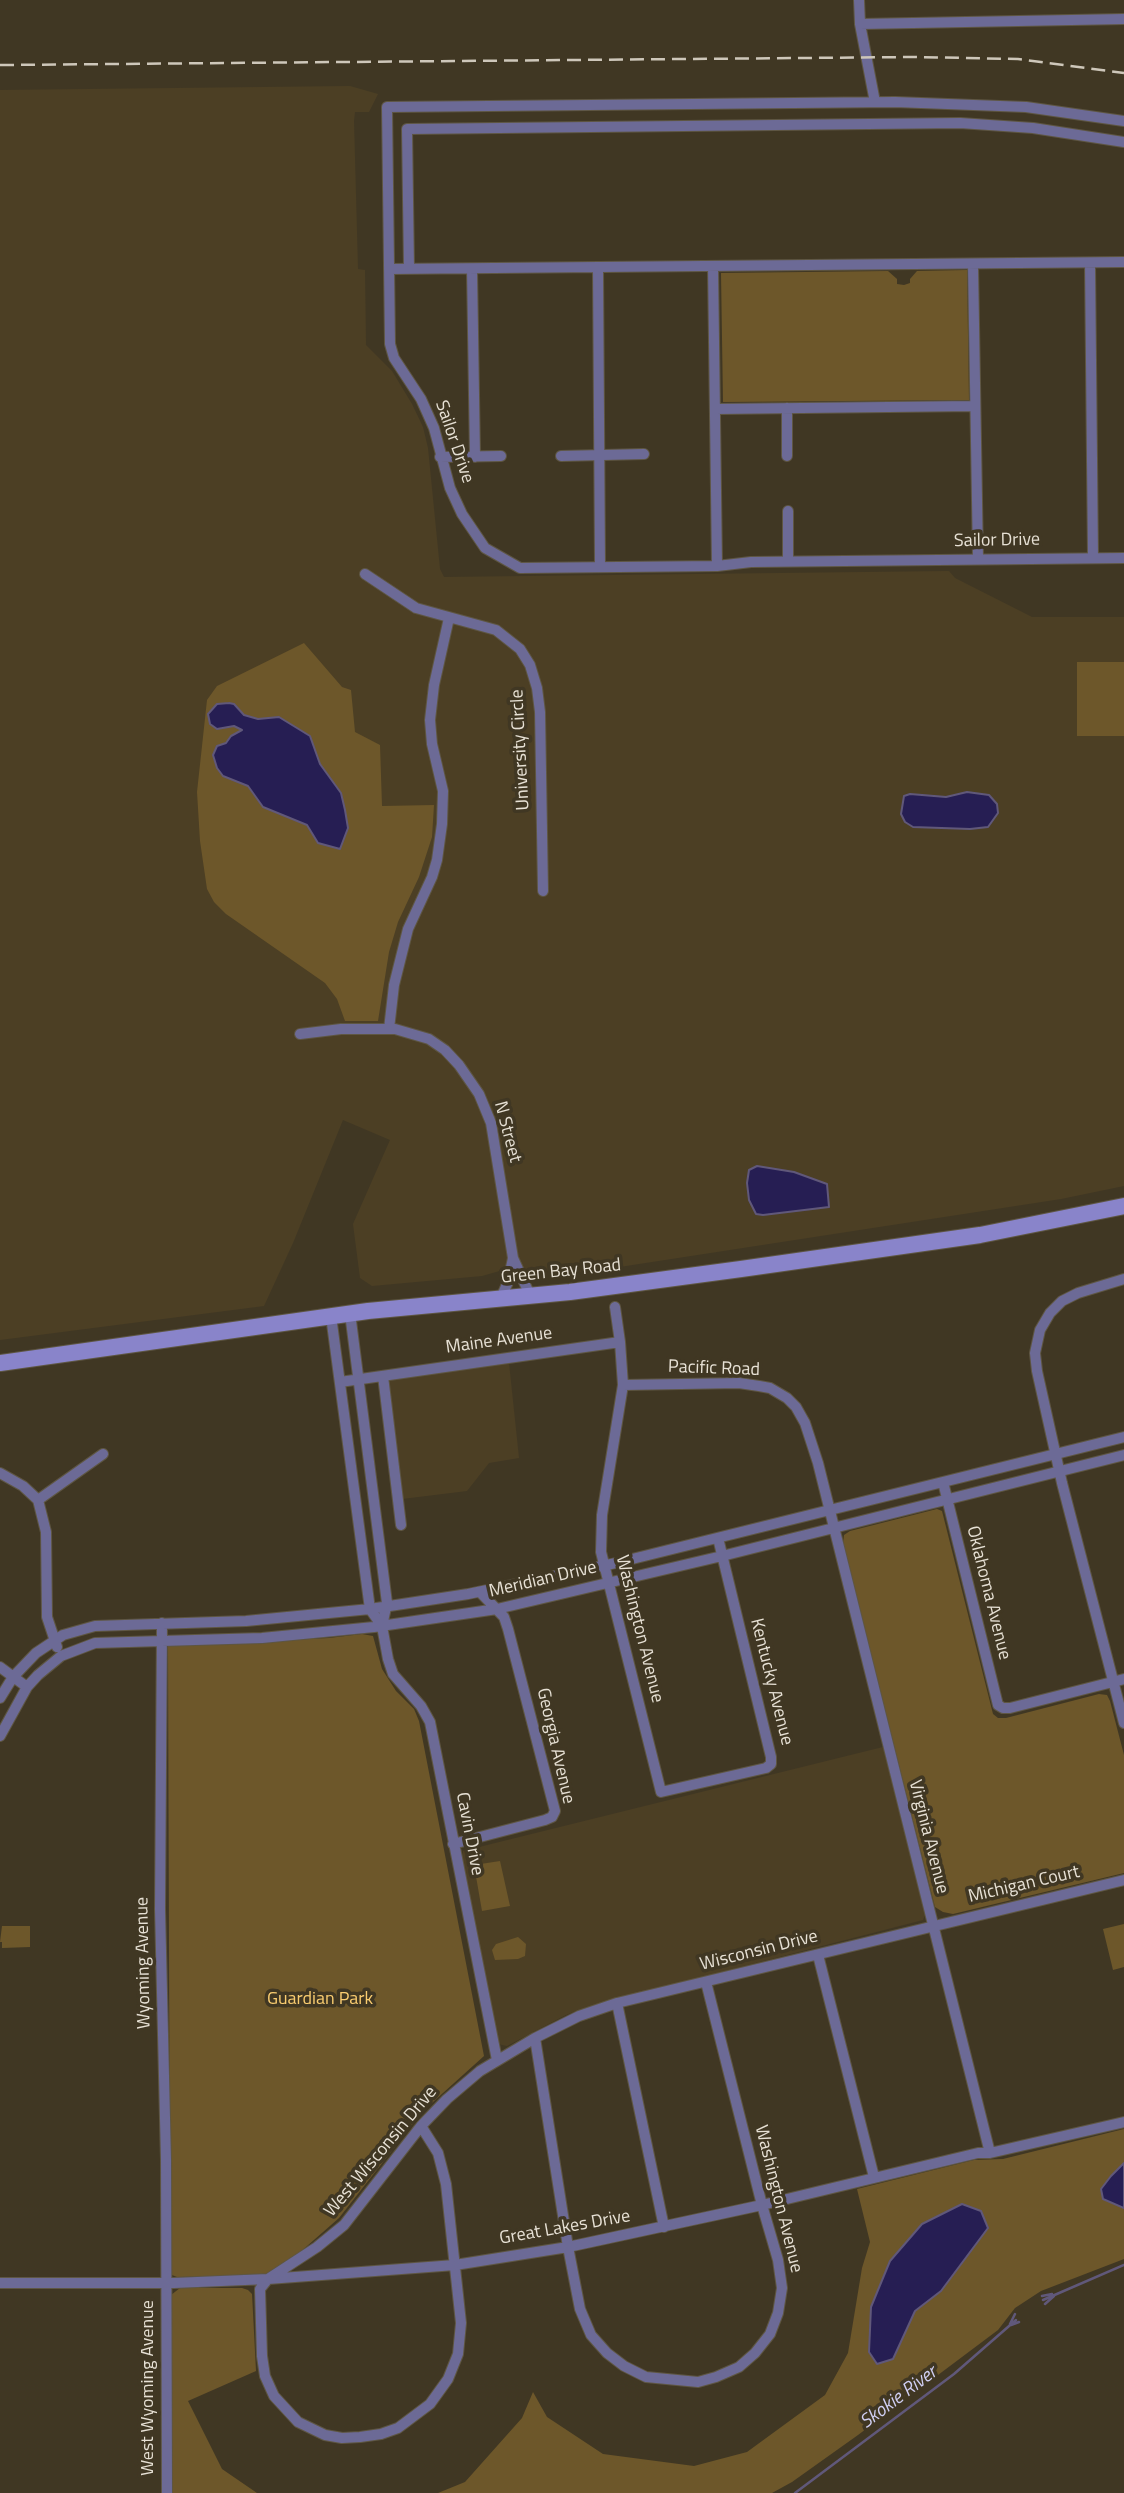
<!DOCTYPE html>
<html>
<head>
<meta charset="utf-8">
<style>
  body { margin:0 }
  canvas { display:block; background:#403723 }
</style>
</head>
<body>
<canvas width="1124" height="2493"></canvas>
<script>
const context = document.querySelector('canvas').getContext('2d');
context.lineJoin = 'round';
function paint(path, color) { context.fillStyle = color; context.fill(path, 'evenodd'); }
const poly = rows => new Path2D(rows.map(r => 'M' + r).join(''));
function strokePath(path, color, width, dash) { context.strokeStyle = color; context.lineWidth = width; context.lineCap = dash ? 'butt' : 'round'; context.setLineDash(dash || []); context.stroke(path); }
function write(font, color, halo, rows, align = 'center') {
  context.font = font + ' "Titillium Web",sans-serif'; context.lineWidth = 7; context.setLineDash([]); context.textBaseline = 'middle'; context.strokeStyle = halo; context.fillStyle = color; for (const [text, x, y, turn = 0] of rows) {
    context.save(); context.translate(x, y); context.rotate((+turn || 0) * Math.PI / 180); context.textAlign = isNaN(turn) ? turn : align; if (halo) context.strokeText(text, 0, 0); context.fillText(text, 0, 0); context.restore();
  }
}
paint(poly([
  [350,86,378,94,369,112,355,112,354,121,358,269,365,270,366,345,392,371,412,404,423,427,428,448,440,569,444,577,949,571,955,578,1032,617,1124,617,1124,1186,1061,1199,587,1272,503,1270,482,1276,372,1286,360,1278,353,1224,390,1140,343,1120,293,1243,264,1306,0,1340,0,90],
  [509,1363,519,1458,489,1463,467,1491,402,1499,388,1380],
  [883,1747,925,1915,923,1920,593,2005,566,2015,507,2046,498,2044,462,1859,463,1851]
]), '#4c3f24');
paint(poly([
  [967,270,969,400,723,402,721,273,888,271,897,279,897,284,904,285,910,283,910,279,917,271],
  [304,643,342,687,351,690,355,732,380,745,382,806,434,805,432,837,419,877,398,922,389,952,378,1021,345,1021,337,999,325,983,226,914,214,902,207,889,200,841,197,792,207,700,217,686],
  [1077,662,1124,662,1124,736,1077,736],
  [937,1509,942,1511,993,1714,998,1718,1006,1718,1099,1694,1107,1695,1110,1701,1124,1755,1124,1873,953,1914,943,1912,935,1907,843,1544,844,1535,850,1531],
  [362,1634,373,1636,382,1669,396,1691,414,1709,419,1721,484,2056,423,2111,339,2218,274,2275,177,2277,172,2275,170,2239,168,1646,329,1638],
  [500,1861,510,1906,482,1911,474,1865],
  [1124,1924,1124,1967,1113,1970,1103,1929],
  [2,1926,30,1926,30,1947,2,1948,2,1942,0,1942],
  [518,1937,526,1944,525,1956,518,1959,495,1960,492,1950,496,1944],
  [1124,2129,1124,2259,1041,2291,1015,2308,998,2330,858,2435,792,2482,772,2493,438,2493,465,2482,522,2418,533,2392,547,2417,603,2454,694,2466,747,2452,825,2395,848,2353,862,2268,870,2242,857,2189,974,2160,1003,2159],
  [180,2288,242,2288,248,2290,252,2294,256,2371,188,2401,222,2469,257,2493,172,2493,171,2295]
]), '#6d572a');
const water = poly([
  [229,703,234,704,244,715,258,719,279,717,310,736,320,764,341,793,345,810,348,828,340,849,318,843,307,825,263,807,248,786,223,776,217,768,213,755,217,746,226,743,231,736,242,730,234,726,217,729,210,724,208,714,217,704,229,703],
  [967,792,989,795,997,804,998,813,988,827,970,829,913,827,905,822,901,814,904,796,910,794,946,797,967,792],
  [757,1166,794,1172,827,1184,829,1207,763,1215,756,1214,749,1200,747,1183,749,1170,757,1166],
  [1124,2163,1124,2208,1103,2199,1101,2189,1111,2176,1124,2163],
  [962,2204,981,2211,988,2228,941,2291,915,2311,893,2359,877,2364,869,2352,871,2307,890,2261,922,2224,962,2204]
]);
paint(water, '#261e53');
strokePath(water, '#60587a', 2);
strokePath(poly([
  [1042,2296,1052,2294],
  [1043,2300,1124,2265],
  [1045,2304,1054,2296],
  [1010,2324,1015,2314],
  [1011,2325,1019,2322],
  [795,2493,954,2374,1016,2320]
]), '#60587a', 2.5);
const street = poly([
  [859,0,860,24,875,102],
  [860,24,1124,19],
  [1124,121,1026,107,895,102,387,107,390,344,394,358,421,399,434,428,450,488,462,514,485,548,520,568,717,566,751,562,1124,558],
  [1090,263,1093,558],
  [973,265,978,559],
  [713,266,717,566],
  [598,268,600,567],
  [389,269,1124,262],
  [409,269,407,129,960,123,1033,128,1124,142],
  [472,269,475,457],
  [787,408,787,456],
  [715,409,975,406],
  [561,456,644,454],
  [440,457,501,456],
  [788,511,788,561],
  [365,574,416,608,496,630,520,649,530,665,537,688,540,712,543,891],
  [389,1029,394,985,408,929,432,877,437,860,442,824,443,791,432,744,430,720,434,685,449,618],
  [300,1034,341,1029,395,1029,429,1039,445,1050,459,1065,479,1094,491,1123,513,1258,530,1295],
  [1124,1279,1078,1293,1062,1301,1050,1313,1040,1330,1035,1353,1037,1371,1062,1483,1124,1723],
  [501,1298,508,1282,513,1258],
  [615,1307,620,1342,623,1385,602,1515,601,1552,661,1792,766,1768,771,1764,771,1757,718,1538],
  [350,1313,387,1603,382,1626],
  [331,1316,370,1609,382,1626,388,1659,393,1674,421,1706,430,1722,497,2060],
  [383,1376,401,1525],
  [340,1382,620,1342],
  [623,1385,739,1383,759,1386,770,1388,787,1398,796,1407,805,1423,818,1463,990,2153],
  [0,1473,23,1486,38,1500,46,1532,47,1617,57,1647],
  [943,1482,998,1705,1003,1708,1010,1708,1124,1679],
  [38,1500,103,1454],
  [162,1623,160,1909,166,2160,167,2493],
  [0,1667,27,1687],
  [0,1698,13,1677,36,1653,63,1635,95,1626,246,1621,370,1609,468,1594,616,1563,1124,1437],
  [0,1736,27,1687,38,1675,61,1656,95,1643,262,1638,374,1627,497,1609,722,1556,1124,1455],
  [453,1844,545,1820,552,1817,555,1811,508,1629,504,1617,480,1592],
  [818,1955,874,2177],
  [617,2003,664,2227],
  [535,2038,568,2247,580,2309,591,2335,607,2353,624,2366,646,2377,698,2382,716,2377,739,2367,755,2353,770,2334,778,2313,782,2288,778,2260,762,2205,706,1982],
  [421,2126,438,2153,446,2184,461,2323,458,2354,448,2379,430,2404,398,2428,381,2434,360,2437,342,2438,325,2435,298,2422,274,2396,265,2376,262,2356,260,2289,268,2279,317,2247,344,2225,421,2126,447,2099,480,2071,535,2038,579,2016,617,2003,1124,1880],
  [0,2283,174,2283,268,2279,455,2265,568,2247,762,2205,978,2153,990,2153,1124,2122]
]);
const secondary = poly([
  [0,1363,368,1311,570,1292,741,1269,980,1235,1124,1206]
]);
strokePath(street, '#5e5643', 12);
strokePath(secondary, '#5e5643', 18);
strokePath(street, '#6c6a96', 10);
strokePath(secondary, '#8984ca', 16);
strokePath(poly([
  [0,65,915,57,1018,59,1124,73]
]), '#cec7ba', 2.5, [14, 7]);
write('18px', '#e7e1d5', '#403723', [
  ["Sailor Drive",454,442,71],
  ["Sailor Drive",997,541,-1],
  ["University Circle",521,750,-93],
  ["N Street",507,1132,75],
  ["Green Bay Road",561,1272,-6],
  ["Maine Avenue",499,1341,-8],
  ["Pacific Road",714,1369,2],
  ["Meridian Drive",543,1580,-13],
  ["Oklahoma Avenue",988,1593,76],
  ["Washington Avenue",639,1629,76],
  ["Kentucky Avenue",771,1682,76],
  ["Georgia Avenue",555,1746,77],
  ["Cavin Drive",469,1834,79],
  ["Virginia Avenue",928,1837,76],
  ["Michigan Court",1024,1885,-13],
  ["Wisconsin Drive",759,1951,-14],
  ["Wyoming Avenue",144,1963,-91],
  ["West Wisconsin Drive",381,2152,-50],
  ["Washington Avenue",778,2199,76],
  ["Great Lakes Drive",565,2228,-10],
  ["West Wyoming Avenue",149,2388,-90]
]);
write('18px', '#facd70', '#403723', [
  ["Guardian Park",320,2000]
]);
write('italic 19px', '#d0cff3', '#403723', [
  ["Skokie River",899,2398,-37]
]);
</script>
</body>
</html>
